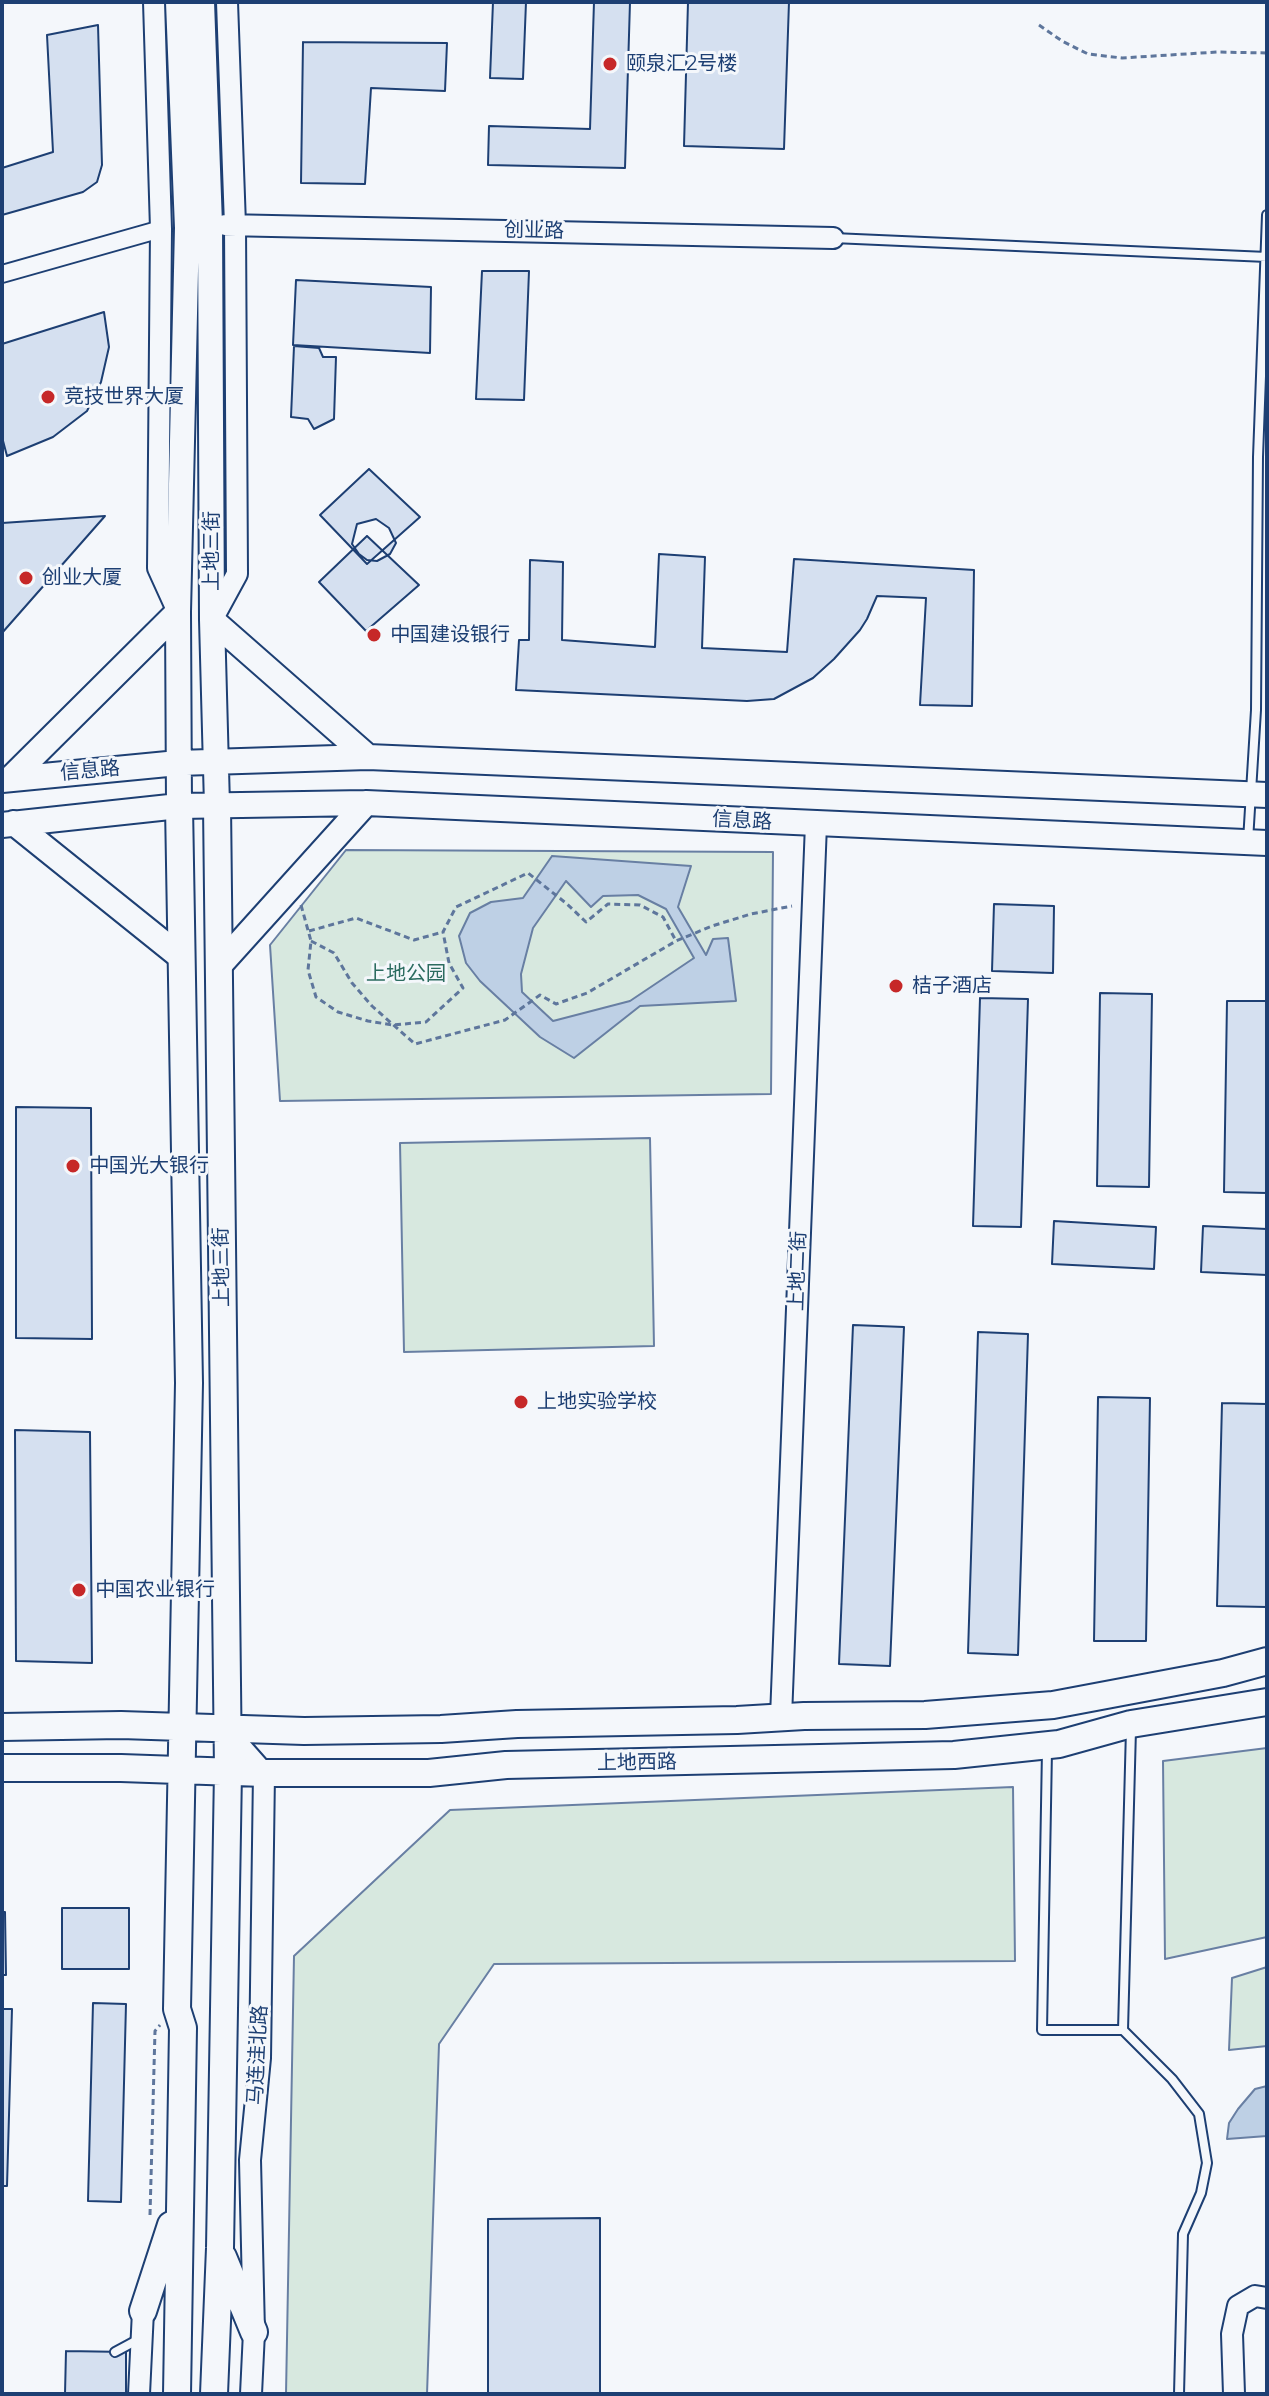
<!DOCTYPE html>
<html>
<head>
<meta charset="utf-8">
<style>
  body { margin:0 }
  #map { position:relative; width:1269px; height:2396px; overflow:hidden; background:#f4f7fb; font-family:Montserrat,sans-serif }
  canvas { display:block }
  .frame { position:absolute; inset:0; border:4px solid #1d3f73; pointer-events:none }
</style>
</head>
<body>
<div id="map">
<canvas width="1269" height="2396"></canvas>
<div class="frame"></div>
</div>
<script>
const context = document.querySelector('canvas').getContext('2d');
context.lineJoin = 'round';
function paint(path, color) { context.fillStyle = color; context.fill(path, 'evenodd'); }
const poly = rows => new Path2D(rows.map(r => 'M' + r).join(''));
function strokePath(path, color, width, dash) { context.strokeStyle = color; context.lineWidth = width; context.lineCap = dash ? 'butt' : 'round'; context.setLineDash(dash || []); context.stroke(path); }
function write(font, color, halo, rows, align = 'center') {
  context.font = font + ' Montserrat,"Noto Sans SC",sans-serif'; context.lineWidth = 6; context.setLineDash([]); context.textBaseline = 'middle'; context.strokeStyle = halo; context.fillStyle = color; for (const [text, x, y, turn = 0] of rows) {
    context.save(); context.translate(x, y); context.rotate((+turn || 0) * Math.PI / 180); context.textAlign = isNaN(turn) ? turn : align; if (halo) context.strokeText(text, 0, 0); context.fillText(text, 0, 0); context.restore();
  }
}
const green = poly([
  [346,850,773,852,771,1094,280,1101,270,945,346,850],
  [650,1138,654,1346,404,1352,400,1143,650,1138],
  [1267,1748,1267,1937,1165,1959,1163,1761,1267,1748],
  [1013,1787,1015,1961,494,1964,439,2044,427,2394,286,2394,294,1956,450,1810,1013,1787],
  [1267,1967,1267,2046,1229,2050,1232,1978,1267,1967]
]);
paint(green, '#d7e8df');
strokePath(green, '#687fa3', 2);
const water = poly([
  [552,856,691,866,678,907,706,955,713,939,728,938,736,1001,640,1006,574,1058,540,1037,480,981,466,963,459,936,470,913,491,902,523,898,552,856],
  [566,881,591,907,603,896,638,895,666,909,694,958,630,1001,553,1021,522,992,521,974,533,928,566,881],
  [1267,2086,1267,2136,1227,2139,1229,2123,1238,2109,1255,2089,1267,2086]
]);
paint(water, '#bed0e5');
strokePath(water, '#687fa3', 2);
const building = poly([
  [493,2,526,2,523,79,490,78,493,2],
  [594,2,630,2,625,168,488,165,489,126,590,129,594,2],
  [688,2,789,2,784,149,684,146,688,2],
  [98,25,102,165,97,182,83,192,2,215,2,168,53,152,47,35,98,25],
  [303,42,447,43,445,91,371,88,365,184,301,183,303,42],
  [482,271,529,271,524,400,476,399,482,271],
  [296,280,431,287,430,353,293,345,296,280],
  [104,312,109,347,101,382,87,411,53,437,7,456,2,437,2,344,104,312],
  [294,346,319,348,323,357,336,357,334,419,314,429,308,419,291,417,294,346],
  [369,469,420,517,367,564,320,515,369,469],
  [105,516,2,633,2,523,105,516],
  [376,519,389,528,396,543,390,554,377,561,367,560,359,554,352,544,357,524,376,519],
  [367,536,419,585,366,631,319,582,367,536],
  [659,554,705,557,702,648,787,652,794,559,974,570,972,706,920,705,926,598,877,596,867,619,860,630,834,659,813,678,774,699,747,701,516,690,519,640,529,640,530,560,563,562,562,640,655,647,659,554],
  [994,904,1054,906,1053,973,992,971,994,904],
  [1100,993,1152,994,1149,1187,1097,1186,1100,993],
  [980,998,1028,999,1021,1227,973,1226,980,998],
  [1227,1001,1267,1001,1267,1193,1224,1192,1227,1001],
  [16,1107,91,1108,92,1339,16,1338,16,1107],
  [1054,1221,1156,1227,1154,1269,1052,1264,1054,1221],
  [1203,1226,1267,1229,1267,1275,1201,1272,1203,1226],
  [853,1325,904,1327,890,1666,839,1664,853,1325],
  [978,1332,1028,1334,1018,1655,968,1653,978,1332],
  [1098,1397,1150,1398,1146,1641,1094,1641,1098,1397],
  [1222,1403,1267,1404,1267,1607,1217,1606,1222,1403],
  [15,1430,90,1432,92,1663,16,1661,15,1430],
  [62,1908,129,1908,129,1969,62,1969,62,1908],
  [2,1912,5,1912,6,1975,2,1975,2,1912],
  [93,2003,126,2004,121,2202,88,2201,93,2003],
  [2,2009,12,2009,7,2186,2,2186,2,2009],
  [600,2218,600,2394,488,2394,488,2219,600,2218],
  [66,2351,126,2352,126,2394,65,2394,66,2351]
]);
paint(building, '#d5e0f0');
strokePath(building, '#1d3f73', 2);
const service = poly([
  [833,238,1267,257],
  [1248,841,1256,710,1258,457,1267,215],
  [1047,1750,1042,2030,1123,2030,1131,1729],
  [1123,2030,1172,2079,1199,2114,1207,2163,1201,2193,1183,2234,1179,2394],
  [115,2352,141,2338]
]);
const minor = poly([
  [2,274,161,229]
]);
const tertiary = poly([
  [154,2,161,229,158,568,178,612],
  [225,225,833,238],
  [212,620,237,574,235,225,227,2],
  [781,1717,816,824],
  [226,1730,264,1773,260,2058,250,2160,254,2332,251,2394],
  [139,2394,143,2311],
  [1234,2394,1232,2334,1238,2306,1255,2296,1267,2298]
]);
const secondary = poly([
  [178,2,187,228,178,612,179,806],
  [202,2,210,225,212,620,217,805],
  [212,620,368,757],
  [10,779,178,612],
  [2,780,178,763,368,757,1267,795],
  [14,823,182,958],
  [2,825,179,806,366,803,1267,843],
  [218,967,366,803]
]);
const primary = poly([
  [2,1727,121,1725,304,1731,441,1729,517,1724,737,1720,804,1716,925,1715,1053,1705,1223,1673,1267,1661],
  [2,1768,121,1768,264,1773,429,1773,506,1765,954,1755,1059,1744,1131,1724,1267,1702],
  [223,2257,254,2332],
  [143,2311,171,2225],
  [177,2394,183,2028,177,2009,189,1383,179,806],
  [214,2394,220,2248,228,1771,217,805]
]);
strokePath(service, '#1d3f73', 12);
strokePath(minor, '#1d3f73', 20);
strokePath(tertiary, '#1d3f73', 24);
strokePath(secondary, '#1d3f73', 28);
strokePath(primary, '#1d3f73', 30);
strokePath(poly([
  [1039,25,1062,41,1088,54,1122,58,1217,52,1267,53],
  [301,905,311,941,308,970,316,997,338,1012,368,1021,393,1025,426,1022,463,988,449,963,443,932,456,907,528,873,567,904,586,922,608,904,640,905,663,917,676,941],
  [309,931,356,918,414,940,443,932],
  [311,941,334,953,352,983,372,1006,415,1044,505,1020,540,995,556,1004,587,993,676,941,712,926,751,914,792,906],
  [150,2215,155,2031,160,2025]
]), '#5e769c', 3, [6, 4]);
strokePath(service, '#f4f7fb', 8);
strokePath(minor, '#f4f7fb', 16);
strokePath(tertiary, '#f4f7fb', 20);
strokePath(secondary, '#f4f7fb', 24);
strokePath(primary, '#f4f7fb', 26);
for (const [x, y, r, color] of [
  [610,64,8,"#c62828"],
  [48,397,8,"#c62828"],
  [26,578,8,"#c62828"],
  [374,635,8,"#c62828"],
  [896,986,8,"#c62828"],
  [73,1166,8,"#c62828"],
  [521,1402,8,"#c62828"],
  [79,1590,8,"#c62828"]
]) { const dot = new Path2D(); dot.arc(x, y, r, 0, 2 * Math.PI); context.fillStyle = color; context.fill(dot); strokePath(dot, '#f4f7fb', 3); }
write('20px', '#1d3f73', '#f4f7fb', [
  ["颐泉汇2号楼",626,64],
  ["竞技世界大厦",64,397],
  ["创业大厦",42,578],
  ["中国建设银行",390,635],
  ["桔子酒店",912,986],
  ["中国光大银行",89,1166],
  ["上地实验学校",537,1402],
  ["中国农业银行",95,1590]
], 'left');
write('20px', '#1d3f73', '#f4f7fb', [
  ["创业路",534,231,1],
  ["上地三街",212,551,-90],
  ["信息路",90,771,-5],
  ["信息路",742,821,3],
  ["上地三街",222,1267,-91],
  ["上地二街",798,1271,-88],
  ["上地西路",637,1763,-1],
  ["马连洼北路",258,2055,-87]
]);
write('20px', '#2c6c60', '#f4f7fb', [
  ["上地公园",406,974]
]);
</script>
</body>
</html>
